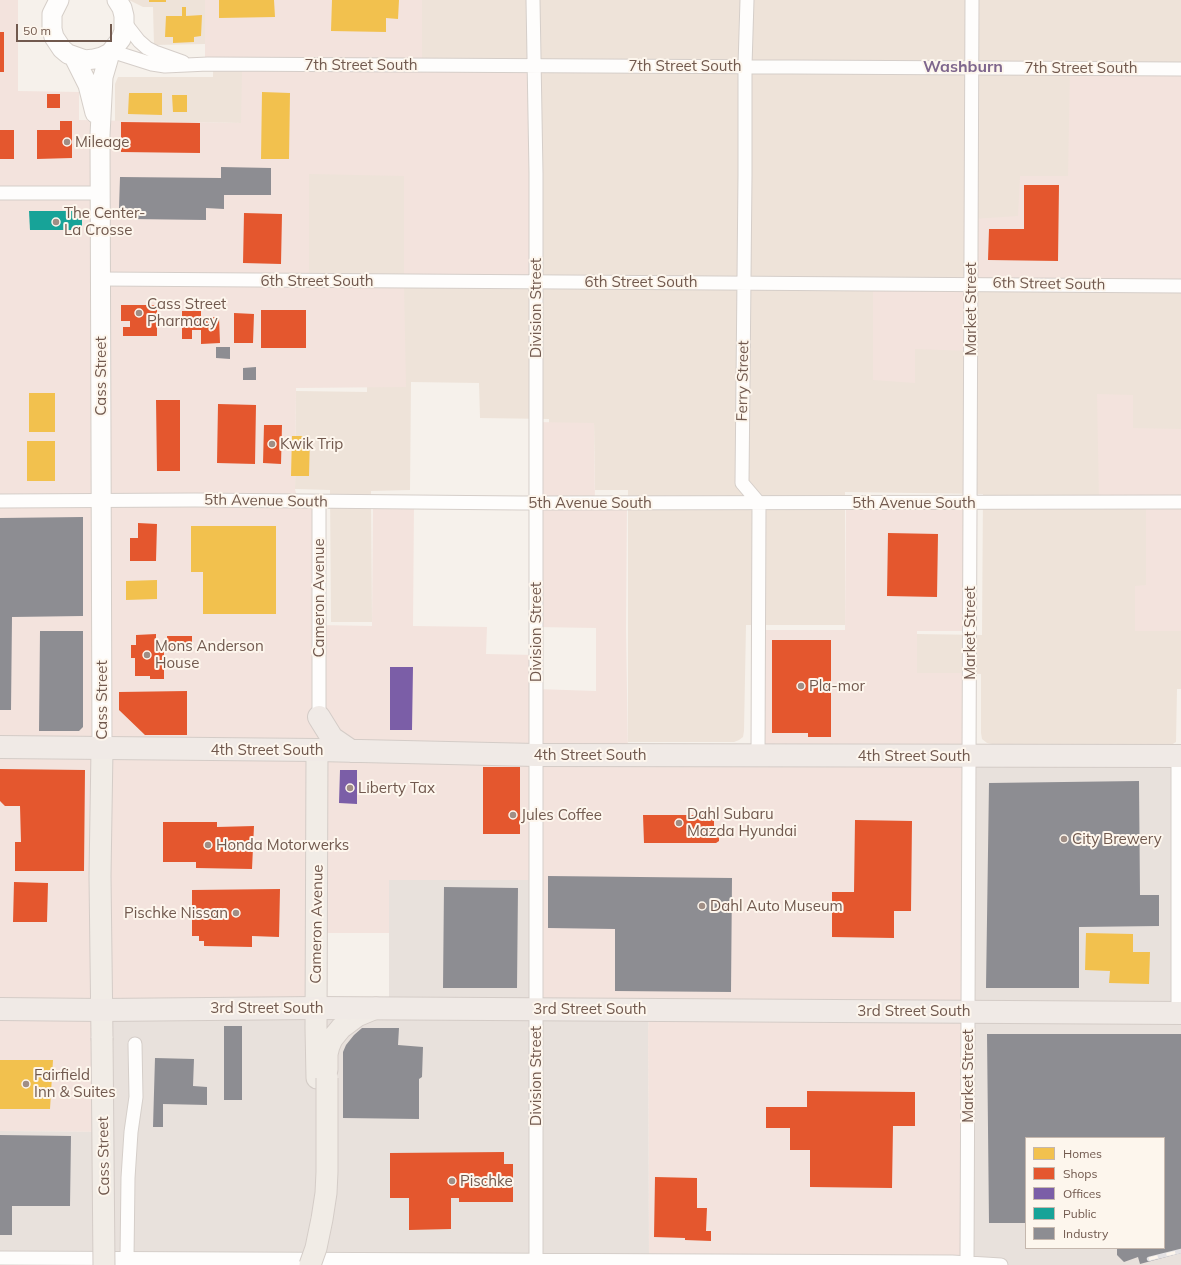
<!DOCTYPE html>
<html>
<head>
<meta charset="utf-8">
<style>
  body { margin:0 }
  #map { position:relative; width:1181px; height:1265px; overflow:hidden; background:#f6f1eb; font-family:Mulish,sans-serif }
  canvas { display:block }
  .legend { position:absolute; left:1025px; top:1137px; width:140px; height:112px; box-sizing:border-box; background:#fdf6ed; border:1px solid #c5b7ad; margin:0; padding:5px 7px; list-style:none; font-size:12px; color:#71594e }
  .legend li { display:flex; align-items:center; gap:8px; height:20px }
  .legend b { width:20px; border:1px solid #c5b7ad }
  .scale { position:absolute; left:16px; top:24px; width:96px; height:18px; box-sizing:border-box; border:2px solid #71594e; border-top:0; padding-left:5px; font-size:12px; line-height:14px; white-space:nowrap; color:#71594e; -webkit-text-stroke:3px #fdf6ed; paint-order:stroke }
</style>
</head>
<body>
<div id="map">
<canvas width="1181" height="1265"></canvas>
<ul class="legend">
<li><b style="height:11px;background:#f2c14e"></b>Homes</li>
<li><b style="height:11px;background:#e4572e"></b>Shops</li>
<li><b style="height:11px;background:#7b5ea7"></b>Offices</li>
<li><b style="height:11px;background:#17a398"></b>Public</li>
<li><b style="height:11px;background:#8d8d92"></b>Industry</li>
</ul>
<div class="scale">50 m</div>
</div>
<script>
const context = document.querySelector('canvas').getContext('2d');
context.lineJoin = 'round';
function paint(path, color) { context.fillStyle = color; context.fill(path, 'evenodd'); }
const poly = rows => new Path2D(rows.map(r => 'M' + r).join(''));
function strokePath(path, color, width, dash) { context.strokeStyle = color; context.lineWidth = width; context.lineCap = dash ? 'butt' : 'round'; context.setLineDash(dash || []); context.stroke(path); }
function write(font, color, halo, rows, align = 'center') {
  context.font = font + ' Mulish,sans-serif'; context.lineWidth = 4; context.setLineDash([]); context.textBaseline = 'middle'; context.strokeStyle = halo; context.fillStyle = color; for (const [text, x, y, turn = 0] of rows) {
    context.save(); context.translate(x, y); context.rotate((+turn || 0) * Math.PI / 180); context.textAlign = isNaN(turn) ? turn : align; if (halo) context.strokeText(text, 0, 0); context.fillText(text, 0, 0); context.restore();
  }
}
paint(poly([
  [129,0,205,0,205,44,154,45,153,7,143,7],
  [214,0,1181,0,1181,689,1177,689,1176,742,1171,745,1165,746,992,744,987,743,982,739,981,733,981,674,917,673,917,634,982,635,983,494,845,492,845,625,746,625,744,731,743,737,739,740,734,742,628,742,628,490,595,490,594,423,549,424,549,419,480,418,479,383,411,382,410,490,371,491,372,622,331,622,330,490,295,489,296,391,367,392,368,291,309,291,309,176,241,123,115,121,115,84,118,77,213,77]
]), '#eee3d9');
paint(poly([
  [0,0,18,0,18,91,79,92,79,120,241,123,242,70,205,69,205,0,422,0,422,65,534,65,536,282,404,281,406,387,296,388,295,489,298,501,319,502,318,625,372,626,373,502,414,502,413,626,487,627,486,654,536,655,536,689,596,691,596,628,536,627,536,422,594,423,595,503,627,503,626,628,628,755,758,755,759,630,845,630,846,503,970,503,970,631,917,631,917,673,969,673,967,1262,649,1260,648,1032,649,1010,536,1009,389,880,389,933,317,933,316,1008,106,1132,0,1131],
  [309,174,404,176,404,281,309,281],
  [1070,68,1181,69,1181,286,972,283,971,351,915,349,915,383,873,380,873,283,971,283,972,219,1018,216,1020,176,1068,176],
  [1097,394,1133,395,1133,428,1181,429,1181,631,1135,631,1135,586,1146,585,1146,502,1099,502]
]), '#f3e3dd');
paint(poly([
  [969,756,1181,756,1181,1265,113,1265,0,1258,0,1131,106,1132,102,1010,389,1008,389,880,536,880,536,1009,649,1010,648,1032,649,1260,966,1262],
  [1026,1138,1164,1138,1164,1248,1026,1248]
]), '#e8e1dc');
paint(poly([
  [149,0,166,0,166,2,149,2],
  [219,0,274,0,275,17,219,18],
  [332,0,399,0,398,19,386,18,386,32,331,31],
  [182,7,186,7,186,16,202,15,201,36,194,37,194,42,173,43,173,37,165,37,166,16,182,16],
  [262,92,290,93,289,159,261,159],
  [129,93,162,93,162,115,128,114],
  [172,95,187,95,187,112,173,112],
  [29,393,55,393,55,432,29,432],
  [292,436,310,436,309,476,291,476],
  [27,441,55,441,55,481,27,481],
  [191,526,276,526,276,614,203,614,203,572,191,572],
  [157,580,157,599,126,600,126,581],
  [1086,933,1133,934,1133,952,1150,952,1149,984,1109,983,1110,971,1085,970],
  [0,1060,53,1060,50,1109,0,1109]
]), '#f2c14e');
paint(poly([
  [0,32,4,32,4,72,0,72],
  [47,94,60,94,60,108,47,108],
  [60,121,72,121,72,158,37,159,37,130,60,130],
  [121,122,200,123,200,153,121,152],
  [0,130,14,130,14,159,0,159],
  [1024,185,1059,185,1058,261,988,260,989,229,1024,229],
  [244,213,282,214,281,264,243,263],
  [121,305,157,305,157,336,123,336,123,327,130,327,130,321,121,321],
  [261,310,306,310,306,348,261,348],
  [182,311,201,311,201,317,219,317,220,343,201,344,201,330,192,330,192,339,182,339],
  [234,313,254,314,253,343,234,343],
  [156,400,180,400,180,471,157,471],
  [218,404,256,405,255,464,217,463],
  [264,425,282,425,281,464,263,463],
  [138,523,157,524,156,561,130,561,130,538,138,538],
  [888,533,938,534,937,597,887,596],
  [156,634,156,652,164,652,164,679,150,679,150,676,135,676,135,658,131,658,131,645,136,645,136,635],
  [167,636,192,636,192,649,168,650],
  [772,640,831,640,831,737,808,737,808,733,772,733],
  [187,691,187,735,145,735,119,710,119,692],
  [483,767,520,767,520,834,483,834],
  [0,769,85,770,84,871,15,871,15,842,21,842,20,806,5,806,0,801],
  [643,815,714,815,714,831,719,831,719,841,716,843,644,843],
  [855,820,912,821,911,911,894,911,894,938,832,937,832,892,854,892],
  [163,822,217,822,217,827,254,826,252,869,196,868,196,862,163,862],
  [14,882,48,883,47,922,13,922],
  [280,889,279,937,252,936,252,947,204,946,204,941,199,941,199,936,192,936,192,890],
  [807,1091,915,1092,915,1126,893,1126,892,1188,810,1187,810,1150,790,1150,790,1128,766,1128,766,1107,807,1107],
  [504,1152,504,1164,513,1164,513,1202,459,1202,459,1198,451,1198,451,1229,409,1230,409,1198,390,1198,390,1153],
  [655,1177,697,1178,697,1208,707,1208,706,1231,711,1231,711,1241,685,1240,685,1238,654,1237]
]), '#e4572e');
paint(poly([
  [390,667,413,667,412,730,390,730],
  [340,770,357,770,357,804,339,803]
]), '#7b5ea7');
paint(poly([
  [29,211,79,211,82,213,82,230,30,230]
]), '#17a398');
paint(poly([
  [221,167,271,168,271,195,224,195,224,209,206,208,206,220,131,219,131,209,119,208,120,177,221,178],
  [216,347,230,347,230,359,216,358],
  [256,367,256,380,243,380,243,368],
  [83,517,83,616,12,617,11,710,0,710,0,518],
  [40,631,83,631,83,727,79,731,39,731],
  [1139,781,1140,895,1159,895,1159,926,1079,927,1079,988,986,988,989,783],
  [548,876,732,878,731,992,615,991,615,929,548,928],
  [444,887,518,888,517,988,443,988],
  [224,1026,242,1026,242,1100,224,1100],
  [362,1028,399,1028,398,1045,423,1047,422,1077,419,1079,419,1119,343,1118,343,1052,346,1045,354,1035],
  [987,1034,1181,1034,1181,1253,1140,1264,1138,1257,1124,1262,1117,1255,1117,1248,1164,1248,1164,1138,1026,1138,1026,1223,989,1223],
  [155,1058,194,1059,193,1086,207,1087,207,1105,163,1104,163,1127,153,1127],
  [0,1135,71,1136,70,1206,12,1206,12,1235,0,1235]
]), '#8d8d92');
const minor = poly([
  [533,0,536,173,536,1265],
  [747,0,745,66,745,175,742,483,759,503,758,755],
  [125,23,139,41,147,48,155,52,183,62],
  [111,51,152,64,165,66,208,64,1181,69],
  [0,193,100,193],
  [101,279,1181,286],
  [0,501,195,500,522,503,1181,502],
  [319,717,319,502],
  [1178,756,1178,1013],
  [0,1258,952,1262,1001,1265],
  [127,1258,128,1178,131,1132,136,1097,135,1044],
  [967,1265,972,0]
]);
const secondary = poly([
  [59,0,52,14,52,29,54,37,62,49,68,54,85,60,94,59,102,57,110,53,121,39,124,31,124,16,122,8,117,0],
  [74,57,88,85,95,113],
  [102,749,100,135,103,77,110,53]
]);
const primary = poly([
  [102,749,100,876,102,1038],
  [327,1070,327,1054,329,1046,332,1039,341,1028,357,1016,376,1008],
  [317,1078,316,1028,317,750]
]);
const trunk = poly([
  [319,717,332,738,351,751],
  [0,747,317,750,536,755,1181,756],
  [0,1009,102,1010,316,1008,1181,1013]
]);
strokePath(minor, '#d5cec9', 15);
strokePath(secondary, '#d5cec8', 21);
strokePath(primary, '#d4ccc7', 23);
strokePath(trunk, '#d4ccc7', 24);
strokePath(minor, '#fefdfc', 13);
strokePath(secondary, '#fefdfc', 19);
strokePath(primary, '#f1ece6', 21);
strokePath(trunk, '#f0eae6', 22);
const rail = poly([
  [1149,1259,1181,1251]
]);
strokePath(rail, '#e4e2e4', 4.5);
strokePath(rail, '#fdf6ed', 3, [9]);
const primaryBridge = poly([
  [102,1038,104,1265],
  [310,1265,316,1248,322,1219,326,1193,327,1172,327,1078]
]);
strokePath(primaryBridge, '#d4ccc7', 23, []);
strokePath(primaryBridge, '#f1ece6', 21);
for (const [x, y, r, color] of [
  [67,142,4,"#a08e85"],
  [56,222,4,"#a08e85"],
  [139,313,4,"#a08e85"],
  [272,444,4,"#a08e85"],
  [147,655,4,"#a08e85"],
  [801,686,4,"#a08e85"],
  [350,788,4,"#a08e85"],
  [513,815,4,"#a08e85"],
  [679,823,4,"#a08e85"],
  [1064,839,4,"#a08e85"],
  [208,845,4,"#a08e85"],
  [702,906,4,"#a08e85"],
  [236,913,4,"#a08e85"],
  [26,1084,4,"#a08e85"],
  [452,1181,4,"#a08e85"]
]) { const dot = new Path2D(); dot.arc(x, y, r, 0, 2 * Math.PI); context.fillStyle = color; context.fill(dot); strokePath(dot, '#fdf6ed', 1.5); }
write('15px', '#71594e', '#fdf6ed', [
  ["7th Street South",361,65],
  ["7th Street South",685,66],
  ["7th Street South",1081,68],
  ["6th Street South",317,281],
  ["6th Street South",641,282],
  ["6th Street South",1049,284,1],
  ["Division Street",536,308,-90],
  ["Market Street",971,309,-90],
  ["Cass Street",101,376,-90],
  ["Ferry Street",743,381,-89],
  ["5th Avenue South",266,501,1],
  ["5th Avenue South",590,503],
  ["5th Avenue South",914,503],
  ["Cameron Avenue",319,598,-90],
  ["Division Street",536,632,-90],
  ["Market Street",970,633,-90],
  ["Cass Street",102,700,-90],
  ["4th Street South",267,750],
  ["4th Street South",590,755],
  ["4th Street South",914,756],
  ["Cameron Avenue",317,924,-89],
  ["3rd Street South",267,1008],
  ["3rd Street South",590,1009],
  ["3rd Street South",914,1011],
  ["Division Street",536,1076,-90],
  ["Market Street",968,1076,-90],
  ["Cass Street",104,1156,-91]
]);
write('15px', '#71594e', '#fdf6ed', [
  ["Mileage",75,142],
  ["The Center-",64,213],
  ["La Crosse",64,230],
  ["Cass Street",147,304],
  ["Pharmacy",147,321],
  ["Kwik Trip",280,444],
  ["Mons Anderson",155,646],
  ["House",155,663],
  ["Pla-mor",809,686],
  ["Liberty Tax",358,788],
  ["Dahl Subaru",687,814],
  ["Mazda Hyundai",687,831],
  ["Jules Coffee",521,815],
  ["City Brewery",1072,839],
  ["Honda Motorwerks",216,845],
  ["Dahl Auto Museum",710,906],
  ["Pischke Nissan",228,913,"right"],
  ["Fairfield",34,1075],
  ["Inn & Suites",34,1092],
  ["Pischke",460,1181]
], 'left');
write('bold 16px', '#7e668d', '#fdf6ed', [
  ["Washburn",963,67]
]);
</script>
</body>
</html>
